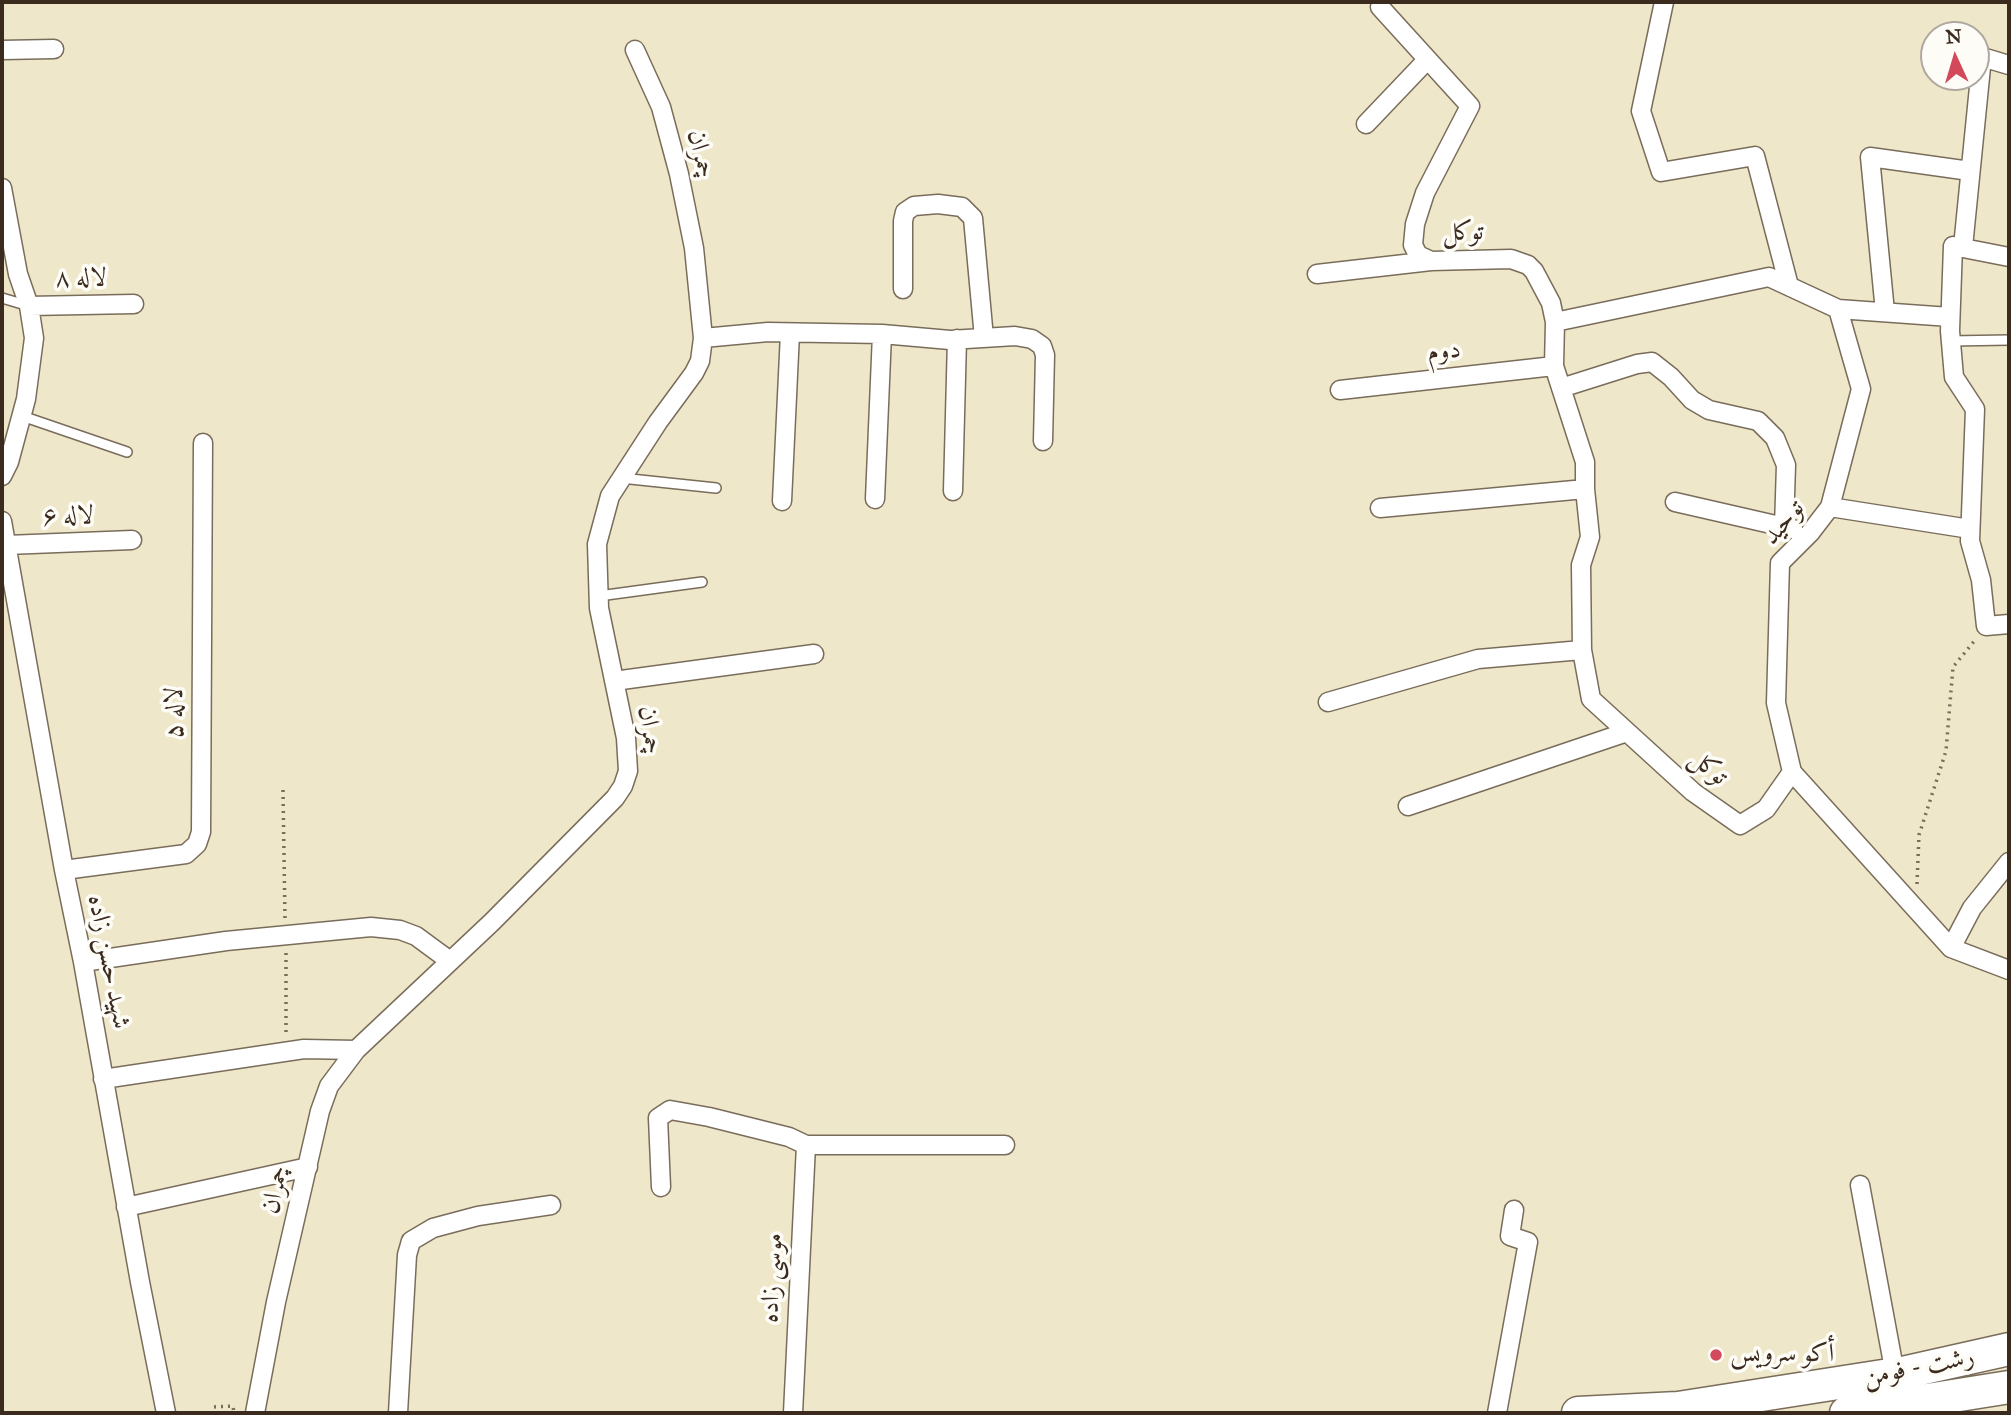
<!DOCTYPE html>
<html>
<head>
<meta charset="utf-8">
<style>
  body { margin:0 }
  #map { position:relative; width:2011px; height:1415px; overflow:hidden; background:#eee7ca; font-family:"IM FELL Great Primer",serif }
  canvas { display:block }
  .frame { position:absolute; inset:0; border:4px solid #3b2a1e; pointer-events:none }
  .north { position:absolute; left:1920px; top:21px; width:70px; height:70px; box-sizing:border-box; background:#fdfcf7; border:2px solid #afa8a0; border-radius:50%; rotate:356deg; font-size:19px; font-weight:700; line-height:28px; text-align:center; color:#3b2a1e }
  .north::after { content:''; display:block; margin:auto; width:24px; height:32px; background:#d1495b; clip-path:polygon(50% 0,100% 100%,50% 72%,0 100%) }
</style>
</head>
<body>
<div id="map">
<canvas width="2011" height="1415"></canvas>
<div class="frame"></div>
<div class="north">N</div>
</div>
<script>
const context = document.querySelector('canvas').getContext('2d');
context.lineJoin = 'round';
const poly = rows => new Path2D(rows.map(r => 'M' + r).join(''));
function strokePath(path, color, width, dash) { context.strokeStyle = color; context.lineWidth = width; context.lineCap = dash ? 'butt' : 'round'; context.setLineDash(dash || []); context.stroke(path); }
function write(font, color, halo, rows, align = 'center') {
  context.font = font + ' "IM FELL Great Primer",Amiri,serif'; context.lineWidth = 7; context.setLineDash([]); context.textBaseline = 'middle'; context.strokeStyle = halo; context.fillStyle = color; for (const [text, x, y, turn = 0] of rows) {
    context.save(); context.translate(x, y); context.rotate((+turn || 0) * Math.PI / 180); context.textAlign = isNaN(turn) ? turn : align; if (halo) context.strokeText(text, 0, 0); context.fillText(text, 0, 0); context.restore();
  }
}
const lane = poly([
  [2,298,29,306],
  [1950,341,2009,340],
  [22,416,127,452],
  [621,478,716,488],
  [599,596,702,582]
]);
const street = poly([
  [1664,2,1641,111,1661,172,1755,156,1789,286],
  [2,50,54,49],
  [1366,124,1427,60],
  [2,188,18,274,29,306,34,338,26,399,9,462,2,476],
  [1963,247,1982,57,2009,65],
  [2009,257,1953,246,1950,331,1954,377,1975,409,1970,541,1981,580,1986,626,2009,624],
  [1317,274,1431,261],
  [903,289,903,221,905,212,914,206,938,204,962,207,973,218,984,338],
  [29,306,134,304],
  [1838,309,1950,317],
  [1885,312,1870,157,1970,171],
  [1555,322,1769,277,1838,309,1861,389,1830,507,1810,533,1780,563,1776,703,1792,772,1951,948,2009,970],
  [703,338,768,332,882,334,950,340,1015,336,1032,339,1042,346,1045,355,1043,441],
  [1561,388,1637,364,1652,362,1671,377,1692,400,1709,410,1758,421,1775,438,1786,465,1784,527],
  [1340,390,1554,366],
  [1585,489,1590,537,1581,565,1582,650,1591,699,1693,792,1740,825,1766,809,1792,772],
  [953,491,957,339],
  [875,499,882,334],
  [782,501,790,333],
  [1675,502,1793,529],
  [1830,507,1970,529],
  [1380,508,1585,489,1585,462,1554,366,1555,322,1551,303,1534,271,1528,265,1511,259,1431,261,1418,255,1413,245,1415,224,1425,193,1470,106,1380,7],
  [2,521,64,870,83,962,140,1282,166,1413],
  [7,545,132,540],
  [614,681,814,654],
  [1328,702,1478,659,1582,650],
  [1408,806,1627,732],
  [64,870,186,854,197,844,201,832,203,443],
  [1951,948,1972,908,2009,862],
  [83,962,226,941,371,927,400,930,416,936,450,961],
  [103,1079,304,1049,356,1050],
  [1860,1185,1895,1374],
  [661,1187,658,1118,670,1110,709,1117,789,1137,806,1145,1005,1145],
  [126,1207,308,1167],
  [255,1413,276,1302,320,1111,329,1086,356,1050,492,922,615,798,623,786,628,771,626,738,599,608,597,544,610,496,658,422,694,373,700,361,703,338,694,248,679,174,661,107,635,50],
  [398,1413,407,1255,411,1241,433,1228,478,1216,551,1205],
  [793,1413,806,1145],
  [1497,1413,1528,1242,1510,1236,1514,1210]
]);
const highway = poly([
  [1578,1413,1678,1408,1902,1373,2009,1349],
  [1846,1413,2009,1387]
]);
strokePath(lane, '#7a6c5a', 12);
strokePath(street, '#7a6c5a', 21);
strokePath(highway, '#7a6c5a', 35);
strokePath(poly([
  [283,790,285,920],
  [1917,884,1919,835,1946,751,1953,667,1976,639],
  [286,953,286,1036],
  [213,1413,213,1407,233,1406,234,1413]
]), '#7a6c5a', 3.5, [2, 5]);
strokePath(lane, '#fff', 9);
strokePath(street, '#fff', 18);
strokePath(highway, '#fff', 32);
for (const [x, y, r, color] of [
  [1716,1355,7,"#d1495b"]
]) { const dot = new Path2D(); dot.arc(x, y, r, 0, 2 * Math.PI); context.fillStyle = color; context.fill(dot); strokePath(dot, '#fdfcf7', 2.5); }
write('26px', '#3b2a1e', '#fdfcf7', [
  ["چمران",700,154,77],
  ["توکل",1463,233,-1],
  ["لاله ۸",81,279,-1],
  ["دوم",1444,352,-6],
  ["لاله ۶",68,517,-2],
  ["توحید",1784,523,-50],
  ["لاله ۵",176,713,-90],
  ["چمران",649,730,82],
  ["توکل",1708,768,39],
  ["شهید حسن زاده",108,962,79],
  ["چمران",276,1190,-78],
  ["موسی زاده",773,1278,-87],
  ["رشت - فومن",1919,1368,-11]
]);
write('26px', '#3b2a1e', '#fdfcf7', [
  ["أکو سرویس",1730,1355]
], 'left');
</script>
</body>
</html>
